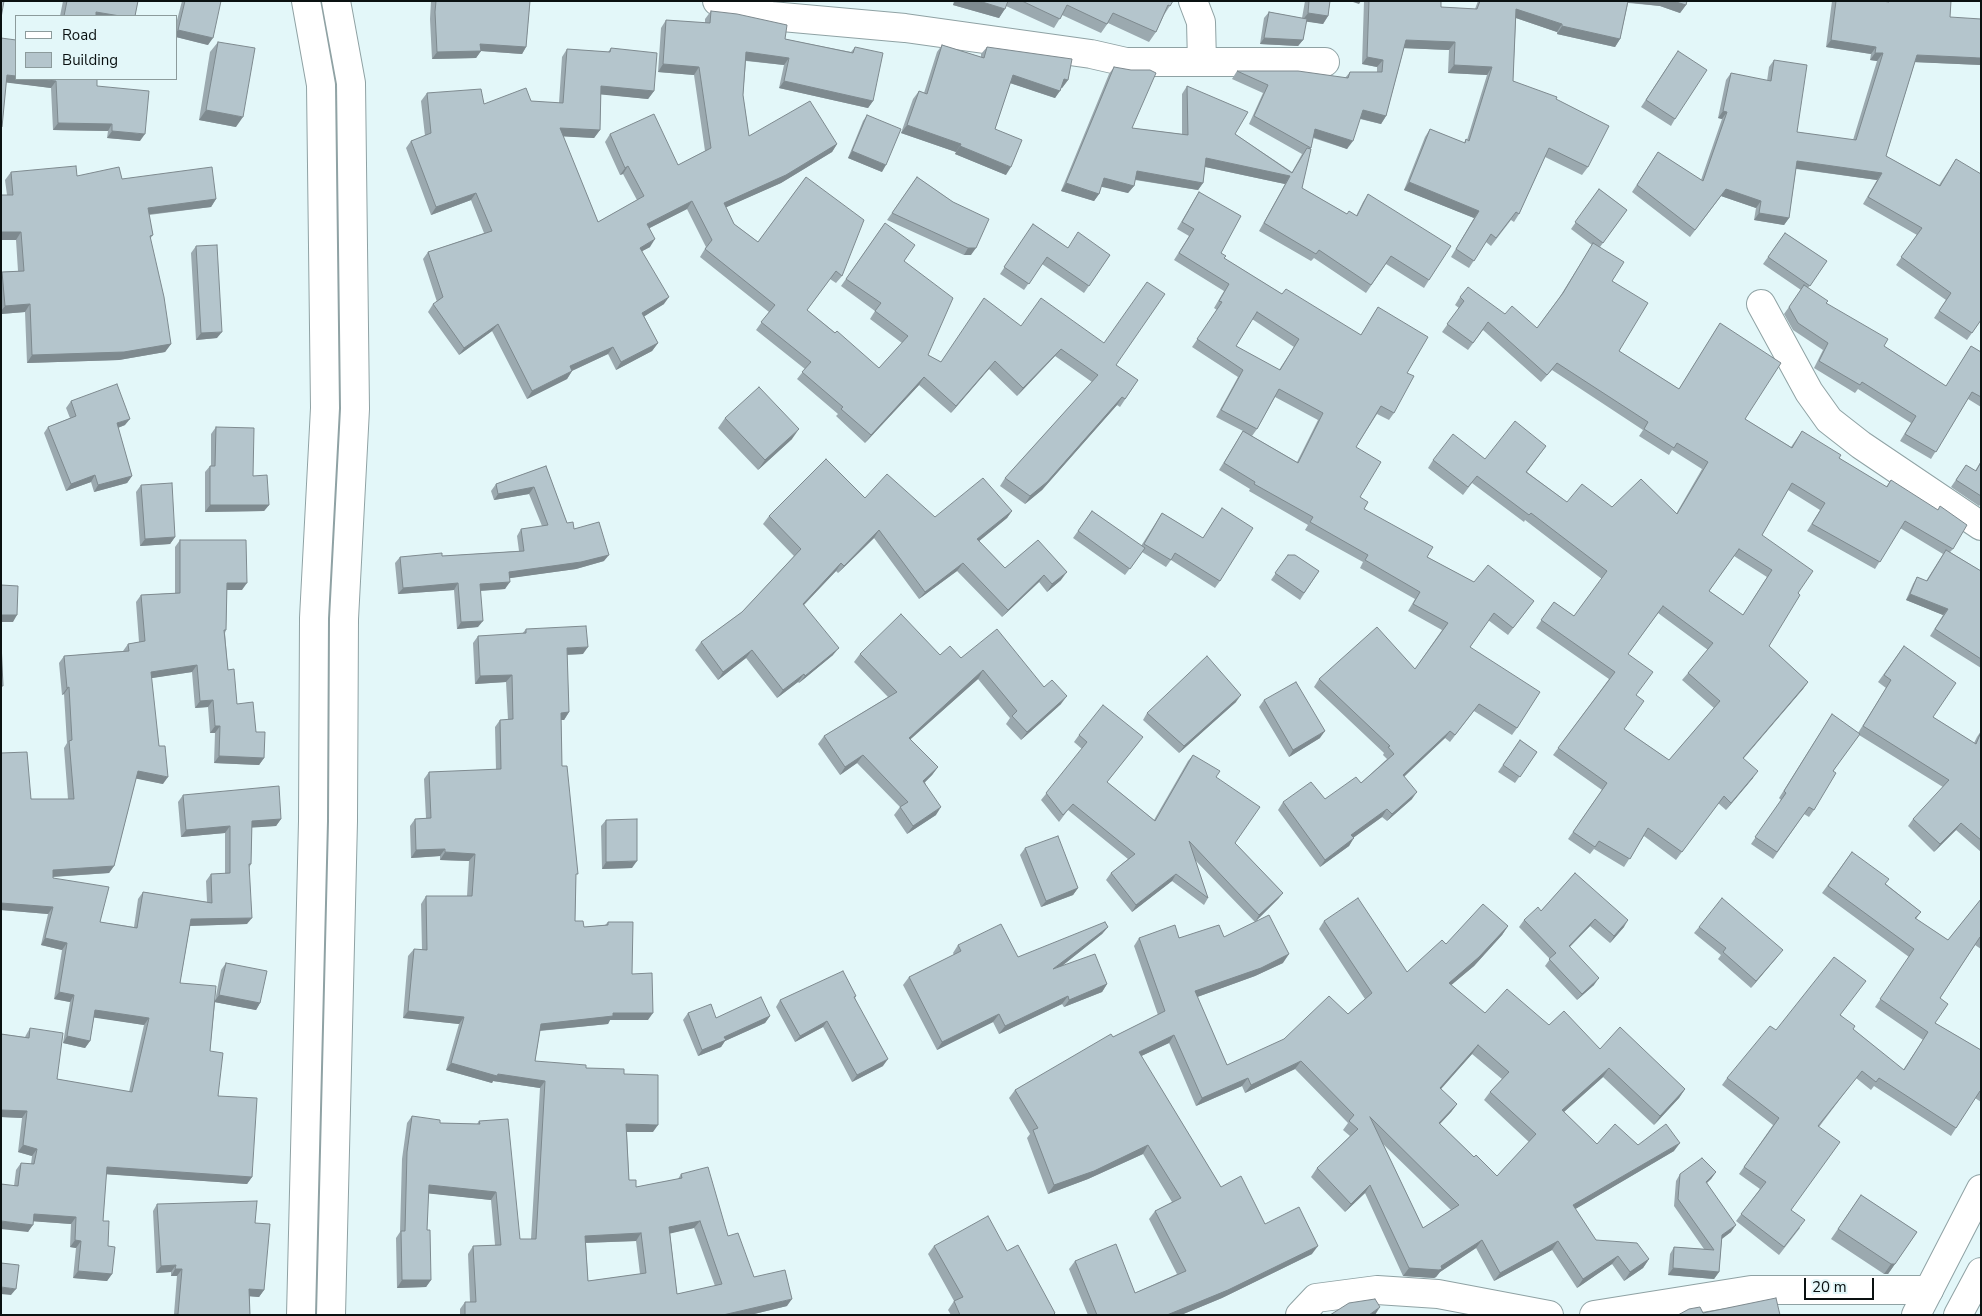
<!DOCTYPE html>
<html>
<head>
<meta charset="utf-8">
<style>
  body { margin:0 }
  #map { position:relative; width:1982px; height:1316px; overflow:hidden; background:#e3f7f9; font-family:"Nunito Sans",sans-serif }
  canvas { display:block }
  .frame { position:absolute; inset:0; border:2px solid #0a1111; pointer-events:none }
  .legend { position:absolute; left:15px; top:15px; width:162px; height:65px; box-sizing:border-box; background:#e3f7f9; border:1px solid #8c9b9c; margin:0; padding:6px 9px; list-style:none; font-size:15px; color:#0a1111 }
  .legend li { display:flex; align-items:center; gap:10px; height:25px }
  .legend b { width:25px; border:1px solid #8c9b9c }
  .scale { position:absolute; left:1804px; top:1278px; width:70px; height:22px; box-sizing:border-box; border:2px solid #0a1111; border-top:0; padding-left:6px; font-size:15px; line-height:18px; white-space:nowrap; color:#0a1111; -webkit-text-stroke:4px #e3f7f9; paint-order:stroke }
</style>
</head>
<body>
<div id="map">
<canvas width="1982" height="1316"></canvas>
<div class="frame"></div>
<ul class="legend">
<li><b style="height:6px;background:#fff"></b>Road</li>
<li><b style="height:14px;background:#b4c5cc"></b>Building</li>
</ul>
<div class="scale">20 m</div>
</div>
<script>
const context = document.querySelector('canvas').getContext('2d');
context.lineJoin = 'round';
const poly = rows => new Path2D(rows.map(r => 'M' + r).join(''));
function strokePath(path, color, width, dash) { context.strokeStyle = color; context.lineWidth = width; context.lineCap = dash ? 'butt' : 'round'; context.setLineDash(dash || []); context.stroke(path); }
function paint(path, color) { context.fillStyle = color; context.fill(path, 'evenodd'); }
const street = poly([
  [717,1,771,16,905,28,1091,54,1126,62,1325,62],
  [1193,1,1201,22,1202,62],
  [1761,304,1809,392,1829,420,1861,445,1981,526],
  [1300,1315,1316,1298,1377,1290,1438,1294,1549,1315],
  [1594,1315,1751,1290,1929,1290]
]);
const secondary = poly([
  [1916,1315,1981,1189],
  [1958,1315,1981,1272]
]);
const primary = poly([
  [301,1315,313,821,314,618,325,408,321,85,306,1],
  [331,1315,343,821,344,619,355,409,351,83,336,1]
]);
strokePath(street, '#8fa2a4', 30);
strokePath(secondary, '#8fa2a4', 30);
strokePath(primary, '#8fa2a4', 30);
strokePath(street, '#fff', 28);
strokePath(secondary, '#fff', 28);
strokePath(primary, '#fff', 28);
paint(poly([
  [63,1,138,1,135,16,60,16],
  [182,1,221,1,208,45,176,37,176,24],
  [431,1,530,1,526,47,522,54,481,51,476,58,432,59,430,19],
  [954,1,1173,1,1164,15,1156,32,1149,42,1108,23,1101,33,1062,15,1054,28,1006,6,999,18,953,5],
  [1305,1,1330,1,1328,16,1323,24,1306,21,1303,40,1298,46,1260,44,1264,18,1269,12,1302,18],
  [1364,1,1441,1,1441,7,1475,9,1478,1,1687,1,1686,5,1680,13,1660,6,1628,3,1620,39,1615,47,1557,34,1557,32,1516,18,1513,81,1556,99,1588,167,1582,175,1545,157,1519,214,1514,222,1511,220,1491,246,1486,242,1469,268,1451,257,1474,218,1404,190,1425,137,1430,129,1464,143,1466,139,1467,140,1487,75,1448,73,1449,50,1404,48,1386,116,1381,124,1360,119,1347,149,1313,138,1302,188,1347,214,1356,216,1363,202,1368,194,1429,280,1424,288,1386,264,1366,293,1314,258,1311,261,1259,231,1285,184,1205,167,1203,183,1198,190,1135,180,1134,186,1128,193,1101,186,1099,194,1094,201,1061,191,1109,74,1114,67,1132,128,1182,134,1182,94,1187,86,1235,134,1292,172,1302,154,1249,124,1263,93,1232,79,1237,71,1345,78,1350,72,1377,72,1377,67,1362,64],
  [1832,1,1951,1,1950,17,1981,65,1915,62,1886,156,1939,185,1956,159,1981,320,1967,340,1934,318,1946,300,1896,265,1917,235,1863,204,1877,180,1796,169,1789,218,1784,225,1754,220,1756,208,1721,196,1690,237,1632,192,1658,152,1701,180,1722,119,1718,118,1726,80,1731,73,1767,81,1769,67,1774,60,1797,132,1853,140,1877,61,1870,60,1871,54,1826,47],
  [711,11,785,39,851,52,855,47,873,101,868,108,779,88,784,65,746,61,743,95,749,136,837,144,832,152,781,183,726,207,734,224,758,242,806,177,842,276,836,283,830,279,807,310,879,368,902,343,870,319,875,311,841,286,885,223,904,261,928,355,941,362,1021,326,1116,365,1138,380,1120,407,1117,405,1042,490,1025,504,1000,486,1005,478,1092,382,1055,356,1017,396,989,369,951,413,919,385,865,443,836,416,838,414,797,379,805,369,756,330,769,312,700,257,706,247,687,209,649,228,650,247,642,251,664,304,644,316,658,343,652,351,616,370,608,354,572,371,567,379,527,399,492,331,459,355,428,312,433,304,437,302,423,259,428,252,484,233,471,200,431,215,406,148,411,141,425,136,421,101,427,93,484,104,531,101,559,103,562,57,567,49,608,52,611,48,654,91,648,99,601,94,600,130,594,138,563,136,598,222,637,200,623,174,620,175,605,142,610,134,678,165,705,151,694,75,658,72,661,28,666,20,705,23,705,19],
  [1,38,97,79,97,86,140,141,107,138,108,131,53,130,51,88,6,82],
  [218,42,236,127,199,120,210,52],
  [942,45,981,57,981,54,987,47,1068,80,1062,88,1061,88,1055,98,1010,83,995,129,1006,175,955,154,956,152,901,133,913,99,919,91,924,93,937,52],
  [1673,58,1675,119,1671,126,1641,107],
  [867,115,882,172,848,158,863,121],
  [11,172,122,179,216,199,211,207,149,215,153,235,150,239,171,344,165,352,119,360,27,363,25,312,1,314,1,274,2,272,18,271,16,240,7,195,5,180],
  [917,177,953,202,971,255,964,255,887,220],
  [1599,189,1627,210,1600,247,1612,281,1619,351,1679,389,1720,323,1745,419,1791,447,1802,431,1839,458,1886,487,1891,480,1953,549,1950,552,1981,571,1981,668,1930,636,1943,615,1906,600,1913,584,1917,577,1926,581,1943,554,1900,528,1875,569,1807,531,1820,510,1788,490,1762,535,1798,593,1769,646,1808,682,1803,689,1743,758,1753,778,1726,810,1718,803,1676,860,1644,836,1624,867,1594,849,1590,854,1568,839,1602,790,1553,755,1609,679,1536,628,1554,602,1574,616,1602,579,1525,520,1524,522,1472,483,1463,495,1428,468,1433,460,1485,459,1546,446,1527,472,1567,502,1676,514,1702,469,1672,450,1669,455,1639,436,1643,430,1552,370,1541,382,1483,330,1468,350,1442,332,1459,308,1455,305,1460,297,1505,314,1537,328,1559,298,1592,245,1571,229],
  [1734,556,1767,577,1743,615,1709,591],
  [1658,613,1708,650,1688,673,1682,680,1714,708,1669,760,1624,729,1636,695,1628,654],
  [1199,192,1221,253,1224,258,1282,294,1361,335,1378,307,1407,373,1394,413,1389,420,1377,414,1356,447,1360,497,1364,509,1427,557,1474,582,1534,601,1508,635,1488,620,1470,647,1517,728,1512,735,1474,711,1450,742,1445,738,1404,777,1412,799,1387,821,1382,817,1353,838,1349,846,1320,867,1278,810,1283,802,1325,799,1361,783,1387,759,1383,755,1384,753,1314,687,1319,679,1415,669,1442,630,1408,611,1415,599,1360,568,1363,562,1305,530,1308,525,1249,491,1250,489,1219,470,1243,431,1216,417,1238,377,1192,347,1217,310,1214,308,1224,291,1174,260,1189,236,1177,229,1194,200],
  [1252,319,1294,347,1279,370,1236,346],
  [1275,397,1318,420,1297,462,1252,436,1257,429],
  [1033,224,1068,248,1110,255,1084,293,1042,264,1024,290,1000,274],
  [1785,233,1827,261,1808,288,1826,303,1884,346,1946,386,1971,346,1981,352,1981,407,1968,399,1931,459,1900,441,1911,423,1858,389,1855,393,1814,368,1823,350,1793,330,1784,314,1801,290,1763,264],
  [196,246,217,338,196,340,191,253],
  [71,401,125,425,118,428,132,476,127,483,94,492,91,482,66,491,44,433,48,427,70,418,66,408],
  [725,418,792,439,758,470,718,428],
  [216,427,253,476,269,505,264,511,205,512,205,472,210,466,211,466,211,434],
  [1981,461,1981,504,1979,506,1951,487,1966,465,1975,471],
  [546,466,567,523,574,529,604,561,576,569,509,578,505,589,481,591,478,627,457,629,454,590,398,594,395,563,400,557,442,556,519,551,517,536,521,529,542,526,529,494,494,500,491,491,496,484],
  [141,485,175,537,170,544,140,546,136,492],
  [865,498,935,517,1012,511,1007,518,979,541,1005,568,1038,540,1061,580,1047,592,1039,582,1002,617,957,571,919,599,874,538,838,573,836,571,804,605,833,655,799,683,798,682,777,698,746,658,718,680,695,650,701,642,742,612,794,556,763,524,769,516],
  [1222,508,1220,581,1215,588,1171,560,1166,567,1142,552,1125,575,1073,538,1092,511,1141,546,1162,513,1203,538],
  [180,540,242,590,227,590,226,630,225,633,228,670,237,704,256,732,264,758,259,765,214,763,215,733,210,733,208,707,195,708,192,672,151,678,163,784,136,778,114,866,109,873,53,877,53,878,100,922,134,927,138,899,143,892,207,902,206,881,211,874,225,874,225,833,181,837,178,802,183,795,281,819,276,826,252,827,251,864,249,868,247,924,190,926,180,983,215,1001,221,970,226,963,260,1003,256,1010,215,1002,210,1051,218,1096,252,1177,247,1184,106,1174,103,1221,112,1274,107,1281,73,1278,76,1248,70,1247,71,1224,33,1221,28,1232,14,1186,16,1170,21,1163,31,1164,32,1156,18,1152,22,1118,1,1117,1,1034,25,1037,26,1035,30,1028,57,1079,129,1092,144,1025,94,1017,90,1041,85,1048,63,1043,70,1002,54,999,62,950,41,945,48,914,1,910,1,753,31,799,68,799,64,748,67,743,64,694,62,695,59,663,64,656,123,651,128,644,139,642,136,602,141,595,175,593,175,547],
  [1288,555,1319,571,1300,600,1271,580],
  [526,629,583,654,567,655,569,712,564,720,561,720,562,766,576,878,575,921,584,927,605,925,608,922,632,974,648,1020,610,1020,608,1024,540,1031,535,1061,586,1068,624,1074,653,1132,627,1132,629,1180,636,1187,678,1179,681,1174,728,1236,754,1277,787,1306,750,1315,460,1315,460,1309,465,1302,470,1302,468,1254,473,1246,495,1245,491,1200,428,1193,427,1230,431,1280,426,1287,397,1288,396,1238,400,1232,402,1159,407,1123,412,1116,440,1123,477,1124,479,1121,520,1239,531,1239,540,1088,493,1081,492,1083,446,1070,459,1024,403,1018,408,956,414,949,422,950,421,904,426,896,467,896,469,861,440,860,440,856,411,858,410,826,415,819,426,818,424,779,429,772,496,770,495,727,500,720,508,720,506,682,475,684,473,643,478,636,522,634],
  [694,1228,715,1286,677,1294,670,1233],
  [636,1241,640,1274,588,1281,586,1243],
  [1904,646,1933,717,1974,743,1977,737,1981,731,1981,852,1956,830,1934,852,1908,826,1913,819,1943,787,1859,735,1833,771,1814,810,1809,817,1804,814,1773,859,1751,844,1781,800,1779,798,1832,714,1858,733,1886,688,1878,682],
  [860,654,940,655,961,658,1044,687,1061,704,1021,740,1006,724,1010,718,978,679,910,739,938,767,932,775,925,782,936,815,907,834,894,815,900,807,857,763,840,775,818,744,824,736,888,697,854,662],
  [1264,700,1320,738,1289,757,1259,707],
  [1236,702,1179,753,1143,720,1147,713],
  [1079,735,1138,743,1107,782,1154,820,1188,761,1193,755,1216,777,1235,843,1283,893,1278,899,1255,922,1195,860,1208,898,1204,905,1172,881,1132,912,1106,880,1111,873,1128,859,1068,810,1059,822,1041,800,1082,749,1074,742],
  [1520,740,1537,752,1515,783,1498,772],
  [606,820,632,868,602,869,601,826],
  [1025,848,1078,888,1073,895,1041,907,1020,855],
  [1852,852,1886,884,1921,912,1916,919,1948,940,1981,899,1981,949,1975,945,1940,998,1935,1023,1981,1050,1981,1102,1975,1098,1951,1136,1874,1086,1871,1090,1856,1078,1819,1127,1791,1210,1800,1228,1779,1255,1736,1221,1760,1189,1739,1174,1773,1125,1722,1085,1727,1078,1776,1030,1841,1015,1853,1029,1903,1070,1923,1040,1875,1007,1909,957,1822,893],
  [1575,873,1624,927,1610,943,1590,926,1570,947,1594,985,1577,1000,1545,966,1550,959,1519,927,1524,920,1541,911],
  [1324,921,1407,972,1446,944,1508,926,1502,935,1474,966,1451,985,1485,1013,1549,1025,1685,1089,1679,1098,1654,1125,1603,1077,1564,1112,1597,1144,1638,1145,1674,1151,1575,1209,1596,1240,1649,1259,1643,1268,1624,1281,1612,1264,1577,1288,1552,1250,1494,1281,1476,1248,1440,1272,1436,1277,1434,1278,1403,1276,1365,1193,1345,1212,1311,1177,1317,1168,1350,1136,1343,1130,1348,1123,1295,1069,1245,1093,1242,1086,1196,1106,1169,1043,1141,1056,1221,1187,1265,1224,1312,1254,1222,1298,1181,1315,1088,1315,1069,1269,1075,1261,1135,1293,1177,1274,1149,1219,1155,1211,1172,1202,1143,1154,1088,1179,1048,1194,1027,1138,1030,1134,1009,1098,1015,1090,1113,1037,1158,1015,1134,946,1139,938,1224,937,1283,963,1255,976,1197,997,1227,1065,1348,1014,1365,999,1319,929],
  [1472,1054,1502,1079,1490,1092,1484,1100,1529,1142,1497,1176,1474,1157,1440,1124,1451,1112,1457,1104,1440,1089],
  [1383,1144,1451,1210,1423,1228],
  [1108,927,1102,934,1062,966,1107,984,1102,992,1064,1007,1062,1004,999,1034,993,1022,937,1050,903,985,909,977,954,955,953,953,958,945,1018,957],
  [1699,927,1778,956,1751,988,1718,959,1721,955,1694,933],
  [856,996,855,998,883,1066,852,1082,823,1027,795,1042,776,1007,780,1000],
  [688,1013,716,1018,770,1016,765,1023,725,1041,721,1047,698,1056,683,1020],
  [1716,1172,1711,1179,1707,1183,1731,1232,1722,1238,1719,1272,1714,1279,1668,1275,1670,1254,1674,1247,1704,1249,1674,1206,1676,1181,1680,1174],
  [1861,1195,1917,1232,1888,1274,1884,1274,1831,1239],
  [157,1204,255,1223,264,1290,259,1297,250,1296,250,1315,174,1314,177,1276,171,1276,171,1272,156,1273,153,1211],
  [934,1246,1007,1251,1055,1313,1054,1315,951,1315,948,1310,954,1301,928,1254]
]), '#9ba9af');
paint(poly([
  [955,1,979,1,1005,9,999,18,953,5],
  [1350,1,1361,1,1359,4],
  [1625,1,1673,1,1686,5,1680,13,1660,6,1624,2],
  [1516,9,1562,24,1557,32,1510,16],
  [96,12,120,16,93,16],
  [1308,13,1328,16,1323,24,1302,21],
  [1562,26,1620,39,1615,47,1557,34],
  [178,30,213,38,208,45,176,37,176,32],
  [1264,38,1303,40,1298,46,1260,44],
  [1406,40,1455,42,1449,50,1401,48],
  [1831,40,1876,47,1871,54,1826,47],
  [480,44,526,47,522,54,481,51,476,58,432,59,437,52],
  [746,52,789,58,784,65,741,60],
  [1875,53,1883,53,1877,61,1870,60],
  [1917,55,1981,58,1981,65,1912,62],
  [1367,57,1383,60,1377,67,1362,64],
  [663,64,699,67,694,75,658,72],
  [1454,65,1492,67,1487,75,1448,73],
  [7,75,16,76,16,79,38,79,56,81,51,88,2,82],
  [1013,75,1060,91,1055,98,1007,82],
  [1064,79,1068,80,1062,88,1058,87],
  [784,81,873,101,868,108,779,88],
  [601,86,654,91,648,99,596,94],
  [206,110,243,117,236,127,199,120],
  [1363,110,1386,116,1381,124,1358,118],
  [1723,111,1727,112,1722,119,1718,118],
  [58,123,112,124,108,131,53,130],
  [907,125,961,144,956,152,901,133],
  [560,128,600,130,594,138,555,136],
  [1315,129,1353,141,1347,149,1310,136],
  [112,131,145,134,140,141,107,138],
  [837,144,832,152,781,183,718,211,724,203],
  [960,146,1011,167,1006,175,955,154],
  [852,151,886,165,882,172,848,158],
  [1206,158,1290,176,1285,184,1201,166],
  [1797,161,1882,173,1877,180,1792,168],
  [628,166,623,174,620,175,625,168],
  [1137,171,1203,183,1198,190,1132,179],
  [1104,178,1134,186,1128,193,1098,186],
  [1409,182,1479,211,1474,218,1404,190],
  [1066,183,1099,194,1094,201,1061,191],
  [1726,189,1761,201,1756,208,1721,196,1690,237],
  [476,193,471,200,431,215,436,207],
  [216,199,211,207,143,215,148,208],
  [692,201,687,209,642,232,647,224],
  [1759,213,1789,218,1784,225,1754,220],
  [1,232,21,232,16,240,1,240],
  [655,239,650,247,635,255,640,248],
  [968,248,976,248,971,255,964,255],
  [669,297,664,304,637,321,642,313],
  [30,304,25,312,1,314,1,311,5,306],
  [498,324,492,331,459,355,464,348],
  [222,332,217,338,196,340,201,333],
  [658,343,652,351,616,370,621,362],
  [171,344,165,352,119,360,27,363,32,355],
  [613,347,608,354,565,374,570,366],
  [1061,349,1055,356,1017,396,1023,388],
  [995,361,989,369,951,413,956,406],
  [572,371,567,379,527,399,532,391],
  [924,377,919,385,865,443,871,435],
  [1122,397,1117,405,1042,490,1025,504,1030,496],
  [130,419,125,425,112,430,117,423],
  [799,429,792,439,758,470,765,460],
  [95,475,91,482,66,491,71,484],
  [132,476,127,483,94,492,98,485],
  [534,487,529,494,494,500,498,494],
  [210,505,269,505,264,511,205,512],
  [1012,511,1007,518,972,547,977,539],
  [879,530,874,538,838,573,844,566],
  [175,537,170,544,140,546,145,539],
  [609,555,604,561,576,569,504,579,509,572],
  [841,563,836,571,797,612,803,604],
  [963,563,957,571,919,599,925,592],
  [1067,572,1061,580,1047,592,1052,584],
  [1044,575,1039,582,1002,617,1008,610],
  [510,582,505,589,476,591,480,584],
  [227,583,247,583,242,590,222,590],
  [458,583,454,590,398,594,403,588],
  [1910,594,1948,609,1943,615,1906,600],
  [1,615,17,615,13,622,1,622],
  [483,621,478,627,457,629,461,622],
  [588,647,583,654,561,655,567,648],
  [839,648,833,655,799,683,805,676],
  [752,650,746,658,718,680,723,672],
  [197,665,192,672,146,679,151,672],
  [983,670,978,679,903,746,909,738],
  [804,674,798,682,777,698,783,690],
  [512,675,506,682,475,684,480,676],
  [1808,682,1803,689,1738,765,1743,758],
  [69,687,64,694,62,695,67,688],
  [1241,695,1236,702,1179,753,1184,746],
  [1067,696,1061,704,1021,740,1027,732],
  [213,700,208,707,195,708,200,701],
  [569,712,564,720,556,720,561,713],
  [215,726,220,726,215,733,210,733],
  [1325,731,1320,738,1289,757,1293,750],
  [1450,731,1445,738,1398,782,1403,775],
  [863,755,857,763,840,775,845,767],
  [219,756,264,758,259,765,214,763],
  [938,767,932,775,918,789,923,781],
  [138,771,168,777,163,784,133,778],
  [1758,771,1753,778,1726,810,1731,803],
  [1417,792,1412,799,1387,821,1392,814],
  [941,807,936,815,907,834,913,826],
  [1387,809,1382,817,1346,843,1351,835],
  [281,819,276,826,247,828,252,821],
  [1961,823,1956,830,1934,852,1940,844],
  [230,826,225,833,181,837,186,830],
  [1354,838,1349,846,1320,867,1325,860],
  [445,849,440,856,411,858,416,850],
  [445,852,475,854,469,861,440,860],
  [637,861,632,868,602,869,606,862],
  [114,866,109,873,48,877,53,870],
  [1176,874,1172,881,1132,912,1136,905],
  [1078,888,1073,895,1041,907,1046,901],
  [1283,893,1278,899,1255,922,1259,915],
  [1,903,53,907,48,914,1,910],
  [252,918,247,924,186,926,191,919],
  [1595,919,1590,926,1564,952,1569,946],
  [1628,920,1624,927,1610,943,1614,936],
  [1508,926,1502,935,1474,966,1443,992,1449,983],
  [1108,927,1102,934,1048,977,1053,969],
  [45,938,67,943,62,950,41,945],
  [1783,950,1778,956,1751,988,1756,981],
  [1289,954,1283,963,1255,976,1189,1000,1195,991],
  [1599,978,1594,985,1577,1000,1582,994],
  [1107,984,1102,992,1064,1007,1069,1000],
  [59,992,74,995,70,1002,54,999],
  [219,995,260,1003,256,1010,214,1002],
  [1068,996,1062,1004,999,1034,1005,1026],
  [95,1010,149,1018,144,1025,90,1017],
  [408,1011,464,1017,459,1024,403,1018],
  [613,1013,653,1013,648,1020,610,1020,608,1024,536,1031,541,1024],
  [999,1014,993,1022,937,1050,942,1042],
  [770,1016,765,1023,725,1041,721,1047,698,1056,702,1050,724,1037],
  [827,1021,823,1027,795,1042,800,1036],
  [1174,1035,1169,1043,1133,1060,1139,1052],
  [67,1036,90,1041,85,1048,63,1043],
  [1478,1045,1472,1054,1434,1097,1440,1088],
  [888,1059,883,1066,852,1082,857,1075],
  [1301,1061,1295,1069,1245,1093,1251,1085],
  [451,1063,498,1074,545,1081,540,1088,493,1081,492,1083,446,1070],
  [1609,1068,1603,1077,1556,1119,1562,1110],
  [1248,1078,1242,1086,1196,1106,1202,1098],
  [1685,1089,1679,1098,1654,1125,1660,1116],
  [1457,1104,1451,1112,1433,1131,1439,1123],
  [1,1110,27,1111,22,1118,1,1117],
  [626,1124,658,1125,653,1132,621,1132],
  [1680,1143,1674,1151,1567,1214,1573,1205],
  [23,1145,37,1149,32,1156,18,1152],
  [1148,1145,1143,1154,1088,1179,1048,1194,1054,1185],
  [107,1167,252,1177,247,1184,102,1174],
  [1716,1172,1711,1179,1701,1188,1706,1182],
  [429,1185,496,1192,491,1200,424,1193],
  [1370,1185,1365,1193,1345,1212,1351,1204],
  [34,1214,76,1217,71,1224,29,1221],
  [1,1221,33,1225,28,1232,1,1229],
  [700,1221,694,1228,664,1235,669,1227],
  [1736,1225,1731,1232,1718,1242,1722,1235],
  [641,1233,636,1241,580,1243,585,1236],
  [75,1240,81,1241,76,1248,70,1247],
  [1482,1240,1476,1248,1440,1272,1436,1277,1434,1278,1403,1276,1409,1268,1441,1266],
  [1558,1241,1552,1250,1494,1281,1500,1273],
  [1318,1246,1312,1254,1222,1298,1181,1315,1167,1315],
  [1618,1256,1612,1264,1577,1288,1583,1279],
  [1649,1259,1643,1268,1624,1281,1630,1272],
  [1891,1264,1895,1264,1888,1274,1884,1274],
  [176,1265,171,1272,156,1273,161,1266],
  [1673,1268,1719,1272,1714,1279,1668,1275],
  [175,1269,182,1269,177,1276,171,1276],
  [78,1271,112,1274,107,1281,73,1278],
  [402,1280,431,1280,426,1287,397,1288],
  [1,1287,16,1289,11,1295,1,1294],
  [249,1289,264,1290,259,1297,245,1296],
  [792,1299,787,1306,750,1315,723,1315],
  [1380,1307,1375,1315,1369,1315]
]), '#7e8a8f');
const building = poly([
  [1,1,4,1,1,18,1,1],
  [67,1,138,1,135,16,120,16,96,12,96,16,64,16,67,1],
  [185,1,221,1,213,38,178,30,185,1],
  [436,1,530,1,526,47,480,44,481,51,437,52,435,12,436,1],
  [979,1,1008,1,1005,9,979,1],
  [1022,1,1173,1,1170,6,1168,5,1156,32,1113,13,1107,24,1067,5,1060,19,1022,1],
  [1309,1,1330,1,1328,16,1308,13,1309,1],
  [1369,1,1441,1,1441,7,1477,9,1480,1,1628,1,1620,39,1562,26,1562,24,1516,9,1513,81,1557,97,1556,99,1609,126,1588,167,1549,148,1519,214,1516,212,1496,238,1491,234,1474,261,1456,249,1479,211,1409,182,1430,129,1465,143,1466,139,1469,141,1492,67,1454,65,1455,42,1406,40,1386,116,1363,110,1353,141,1315,129,1311,148,1254,116,1268,85,1237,71,1298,71,1348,78,1350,72,1382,72,1383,60,1367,57,1369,1],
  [1673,1,1687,1,1686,5,1673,1],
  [1836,1,1882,1,1889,2,1889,1,1951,1,1950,17,1981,19,1981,58,1917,55,1886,156,1940,186,1956,159,1981,174,1981,320,1972,333,1939,311,1951,293,1901,257,1922,228,1868,197,1882,173,1797,161,1789,218,1759,213,1761,201,1726,189,1695,230,1637,185,1658,152,1703,181,1727,112,1723,111,1731,73,1771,81,1774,60,1807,65,1797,132,1856,140,1883,53,1875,53,1876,47,1831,40,1836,1],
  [711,11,737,14,787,25,785,39,853,53,855,47,883,53,873,101,784,81,789,58,746,52,743,95,749,136,810,101,837,144,786,175,724,203,734,224,758,242,806,177,864,220,842,276,836,271,807,310,835,333,837,331,879,368,908,336,875,311,881,303,846,279,885,223,915,245,904,261,953,298,928,355,941,362,984,298,1021,326,1041,298,1104,343,1147,282,1165,294,1116,365,1138,380,1125,399,1122,397,1047,482,1030,496,1005,478,1098,375,1061,349,1023,388,995,361,956,406,924,377,871,435,841,409,843,407,802,372,811,362,761,322,775,305,705,249,712,240,692,201,647,224,655,239,640,248,669,297,642,313,658,343,621,362,613,347,570,366,572,371,532,391,498,324,464,348,433,304,443,297,428,252,492,231,476,193,436,207,411,141,431,133,427,93,481,89,484,104,526,88,531,101,563,103,567,49,610,52,611,48,657,53,654,91,601,86,600,130,560,128,598,222,644,196,628,166,625,168,610,134,654,114,678,165,711,148,699,67,663,64,666,20,710,23,711,11],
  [1269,12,1307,19,1303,40,1264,38,1269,12],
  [1,38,16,40,16,76,7,75,2,127,1,127,1,38],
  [218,42,255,48,243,117,206,110,218,42],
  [942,45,984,58,987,47,1072,59,1068,80,1064,79,1060,91,1013,75,995,129,1022,140,1011,167,960,146,961,144,907,125,919,91,927,94,942,45],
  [1678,51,1707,70,1675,119,1646,100,1678,51],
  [1114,67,1131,70,1150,70,1156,73,1132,128,1188,135,1187,86,1248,112,1235,134,1292,173,1307,148,1311,149,1302,188,1347,214,1349,211,1357,216,1368,194,1451,246,1429,280,1391,256,1371,285,1319,250,1316,254,1264,223,1290,176,1206,158,1203,183,1137,171,1134,186,1104,178,1099,194,1066,183,1114,67],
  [38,79,97,79,97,86,149,91,145,134,112,131,112,124,58,123,56,81,38,79],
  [867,115,901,129,886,165,852,151,867,115],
  [76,166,77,176,119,167,122,179,212,167,216,199,148,208,153,235,150,236,164,297,171,344,124,352,32,355,30,304,5,306,2,272,24,271,21,232,1,232,1,195,13,195,11,172,76,166],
  [917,177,953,202,989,219,976,248,968,248,892,213,917,177],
  [1599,189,1627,210,1603,243,1575,222,1599,189],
  [1199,192,1241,216,1221,253,1226,256,1224,258,1282,294,1286,289,1361,335,1378,307,1428,337,1407,373,1414,376,1394,413,1381,406,1356,447,1381,462,1360,497,1368,502,1364,509,1433,547,1427,557,1474,582,1488,565,1534,601,1513,628,1494,613,1470,647,1540,692,1517,728,1479,704,1455,735,1450,731,1403,775,1417,792,1392,814,1387,809,1351,835,1354,838,1325,860,1283,802,1311,782,1325,799,1356,777,1361,783,1394,754,1388,747,1390,746,1319,679,1377,627,1415,669,1448,623,1413,604,1420,592,1365,560,1368,555,1310,522,1313,517,1254,484,1255,482,1224,463,1243,431,1298,463,1323,413,1279,389,1257,429,1221,410,1243,370,1197,339,1222,302,1219,301,1229,284,1179,253,1194,229,1182,222,1199,192],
  [1257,312,1299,339,1280,370,1236,346,1257,312],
  [1033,224,1068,248,1078,232,1110,255,1089,286,1047,257,1029,284,1004,267,1033,224],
  [1785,233,1827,261,1810,286,1768,257,1785,233],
  [1593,243,1624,262,1612,281,1648,303,1619,351,1679,389,1720,323,1781,363,1745,419,1792,448,1802,431,1841,455,1839,458,1887,487,1891,480,1938,510,1940,506,1967,525,1953,549,1905,521,1880,562,1812,524,1825,503,1792,483,1762,535,1813,571,1798,593,1800,595,1769,646,1808,682,1743,758,1758,771,1731,803,1724,796,1682,852,1648,828,1630,859,1599,841,1595,847,1573,832,1607,783,1558,748,1615,672,1541,620,1554,602,1574,616,1607,571,1531,513,1529,515,1477,476,1468,487,1433,460,1453,434,1485,459,1515,421,1546,446,1526,472,1567,502,1582,484,1612,507,1641,479,1677,514,1708,462,1677,443,1674,448,1644,429,1648,422,1557,363,1547,375,1488,322,1473,343,1447,324,1464,301,1460,297,1468,287,1505,314,1512,306,1537,328,1563,293,1593,243],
  [1739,549,1772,570,1743,615,1709,591,1739,549],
  [1663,606,1713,643,1688,673,1720,701,1669,760,1624,729,1644,701,1636,695,1653,672,1628,654,1663,606],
  [217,245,222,332,201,333,196,246,217,245],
  [1804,285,1828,301,1826,303,1888,339,1884,346,1946,386,1971,346,1981,352,1981,397,1972,392,1936,452,1905,434,1916,416,1862,382,1860,385,1819,361,1828,343,1798,323,1789,307,1804,285],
  [117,384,130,419,117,423,132,476,98,485,95,475,71,484,48,427,76,416,71,401,117,384],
  [759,387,799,429,765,460,725,418,759,387],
  [216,427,254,428,253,476,267,475,269,505,210,505,210,466,215,466,216,427],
  [826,459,865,498,887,474,935,517,983,478,1012,511,977,539,1005,568,1038,540,1067,572,1052,584,1044,575,1008,610,963,563,925,592,879,530,844,566,841,563,803,604,839,648,805,676,804,674,783,690,752,650,723,672,701,642,742,612,801,549,769,516,826,459],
  [1981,462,1981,496,1956,480,1966,465,1976,471,1981,462],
  [546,466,567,523,573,522,574,529,599,522,609,555,581,562,509,572,510,582,480,584,483,621,461,622,458,583,403,588,400,557,442,553,442,556,524,551,521,529,548,525,534,487,498,494,496,484,546,466],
  [172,483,175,537,145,539,141,485,172,483],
  [1222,508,1253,528,1220,581,1175,553,1171,560,1144,544,1162,513,1203,538,1222,508],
  [1092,511,1145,548,1130,569,1078,531,1092,511],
  [180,540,246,540,247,583,227,583,226,630,224,630,228,670,234,669,237,704,253,702,256,732,265,732,264,758,219,756,220,726,215,726,213,700,200,701,197,665,151,672,159,746,165,746,168,777,138,771,114,866,53,870,53,878,109,887,100,922,137,928,143,892,212,903,211,874,230,873,230,826,186,830,183,795,279,786,281,819,252,821,251,864,249,864,252,918,191,919,180,983,216,986,210,1051,223,1053,218,1096,257,1098,252,1177,107,1167,103,1221,109,1221,108,1246,115,1247,112,1274,78,1271,81,1241,75,1240,76,1217,34,1214,33,1225,1,1221,1,1184,18,1186,21,1163,34,1164,37,1149,23,1145,27,1111,1,1110,1,1034,29,1038,30,1028,63,1033,57,1079,132,1092,149,1018,95,1010,90,1041,67,1036,74,995,59,992,67,943,45,938,53,907,1,903,1,753,27,752,31,799,74,799,69,741,72,740,69,687,67,688,64,656,129,651,128,644,145,641,141,595,180,593,180,540],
  [1946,550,1981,571,1981,659,1935,629,1948,609,1910,594,1917,577,1927,581,1946,550],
  [1288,555,1295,555,1319,571,1304,593,1275,573,1288,555],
  [1,585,18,586,17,615,1,615,1,585],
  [901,614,940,655,950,646,961,658,997,629,1044,687,1052,680,1067,696,1027,732,1012,716,1017,711,983,670,909,738,938,767,923,781,941,807,913,826,900,807,908,802,863,755,845,767,824,736,897,692,860,654,901,614],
  [586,626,588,647,567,648,569,712,561,713,562,766,567,766,578,874,576,874,575,921,583,921,584,927,608,925,608,922,633,922,632,974,652,973,653,1013,613,1013,613,1016,541,1024,535,1061,586,1065,586,1068,624,1069,624,1074,658,1075,658,1125,626,1124,629,1180,636,1180,636,1187,682,1178,681,1174,708,1167,728,1236,738,1233,754,1277,785,1270,792,1299,723,1315,465,1315,465,1302,476,1302,473,1246,501,1245,496,1192,429,1185,427,1230,430,1230,431,1280,402,1280,401,1231,405,1231,407,1152,412,1116,440,1120,440,1123,480,1124,479,1121,508,1119,520,1239,536,1239,545,1081,498,1074,497,1076,451,1063,464,1017,408,1011,414,949,427,950,426,896,472,896,475,854,445,852,445,849,416,850,415,819,431,818,429,772,501,769,500,720,513,719,512,675,480,676,478,636,526,633,526,629,586,626],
  [700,1221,722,1284,677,1294,669,1227,700,1221],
  [641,1233,646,1273,588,1281,585,1236,641,1233],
  [1,642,3,686,1,686,1,642],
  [1904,646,1956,683,1933,717,1976,744,1981,732,1981,840,1961,823,1940,844,1913,819,1949,780,1863,726,1891,680,1884,675,1904,646],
  [1207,656,1241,695,1184,746,1147,713,1207,656],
  [1296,682,1325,731,1293,750,1264,700,1296,682],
  [1103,705,1143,737,1107,782,1155,821,1193,755,1220,771,1216,777,1260,807,1235,843,1283,893,1259,915,1189,841,1208,898,1176,874,1136,905,1111,873,1135,854,1073,804,1063,815,1046,793,1087,742,1079,735,1103,705],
  [1832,714,1860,734,1833,771,1836,773,1814,810,1809,807,1777,852,1755,837,1786,793,1784,791,1832,714],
  [1520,740,1537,752,1520,777,1503,765,1520,740],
  [637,819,637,861,606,862,606,820,637,819],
  [1058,836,1078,888,1046,901,1025,848,1058,836],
  [1852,852,1889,879,1885,884,1921,912,1915,918,1948,940,1981,899,1981,938,1980,937,1940,998,1948,1004,1935,1023,1981,1050,1981,1091,1980,1091,1956,1128,1879,1078,1876,1082,1862,1071,1818,1126,1840,1142,1791,1210,1805,1220,1784,1247,1741,1214,1766,1182,1744,1167,1779,1118,1727,1078,1770,1026,1776,1030,1834,957,1866,981,1840,1015,1855,1026,1853,1029,1904,1070,1928,1032,1880,999,1914,949,1828,886,1852,852],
  [1575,873,1628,920,1614,936,1595,919,1569,946,1599,978,1582,994,1549,959,1556,953,1524,920,1538,907,1541,911,1575,873],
  [1358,898,1407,972,1442,940,1446,944,1483,904,1508,926,1479,957,1449,983,1485,1013,1507,989,1549,1025,1564,1011,1600,1049,1620,1027,1685,1089,1660,1116,1609,1068,1562,1110,1597,1144,1615,1124,1638,1145,1666,1124,1680,1143,1573,1205,1596,1240,1637,1243,1649,1259,1630,1272,1618,1256,1583,1279,1558,1241,1500,1273,1482,1240,1441,1266,1442,1269,1439,1270,1409,1268,1370,1185,1351,1204,1317,1168,1358,1129,1349,1121,1354,1115,1301,1061,1251,1085,1248,1078,1202,1098,1174,1035,1139,1052,1221,1187,1241,1176,1265,1224,1299,1207,1318,1246,1228,1290,1167,1315,1097,1315,1075,1261,1116,1244,1135,1293,1186,1271,1155,1211,1181,1198,1148,1145,1094,1171,1054,1185,1033,1130,1038,1128,1015,1090,1111,1034,1113,1037,1165,1011,1139,938,1175,925,1179,938,1219,925,1224,937,1269,915,1289,954,1261,968,1195,991,1227,1065,1284,1039,1329,996,1348,1014,1372,993,1324,921,1358,898],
  [1478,1045,1509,1072,1490,1092,1536,1134,1497,1176,1476,1155,1474,1157,1439,1123,1457,1104,1440,1088,1478,1045],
  [1370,1117,1459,1205,1423,1228,1370,1117],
  [1722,898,1783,950,1756,981,1723,952,1726,948,1699,927,1722,898],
  [1105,922,1108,927,1053,969,1095,954,1107,984,1069,1000,1068,996,1005,1026,999,1014,942,1042,909,977,961,951,958,945,1001,924,1018,957,1105,922],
  [226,963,267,971,260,1003,219,995,226,963],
  [843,971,856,996,854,997,888,1059,857,1075,827,1021,800,1036,780,1000,843,971],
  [761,997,770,1016,724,1037,726,1040,702,1050,688,1013,711,1004,716,1018,761,997],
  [1702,1158,1716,1172,1706,1182,1736,1225,1722,1235,1719,1272,1673,1268,1674,1247,1714,1250,1678,1199,1680,1174,1702,1158],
  [1861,1195,1917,1232,1895,1264,1891,1264,1838,1229,1861,1195],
  [257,1201,255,1223,270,1224,264,1290,249,1289,250,1315,169,1315,178,1314,182,1269,175,1269,176,1265,161,1266,157,1204,257,1201],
  [988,1216,1007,1251,1018,1245,1055,1313,1053,1315,960,1315,954,1301,963,1297,934,1246,988,1216],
  [1,1263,19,1265,16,1289,1,1287,1,1263],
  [1776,1298,1780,1315,1678,1315,1689,1309,1700,1307,1703,1313,1776,1298],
  [1375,1299,1380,1307,1369,1315,1330,1315,1349,1303,1375,1299]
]);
paint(building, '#b4c5cc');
strokePath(building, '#7e8a8f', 1);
</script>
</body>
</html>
